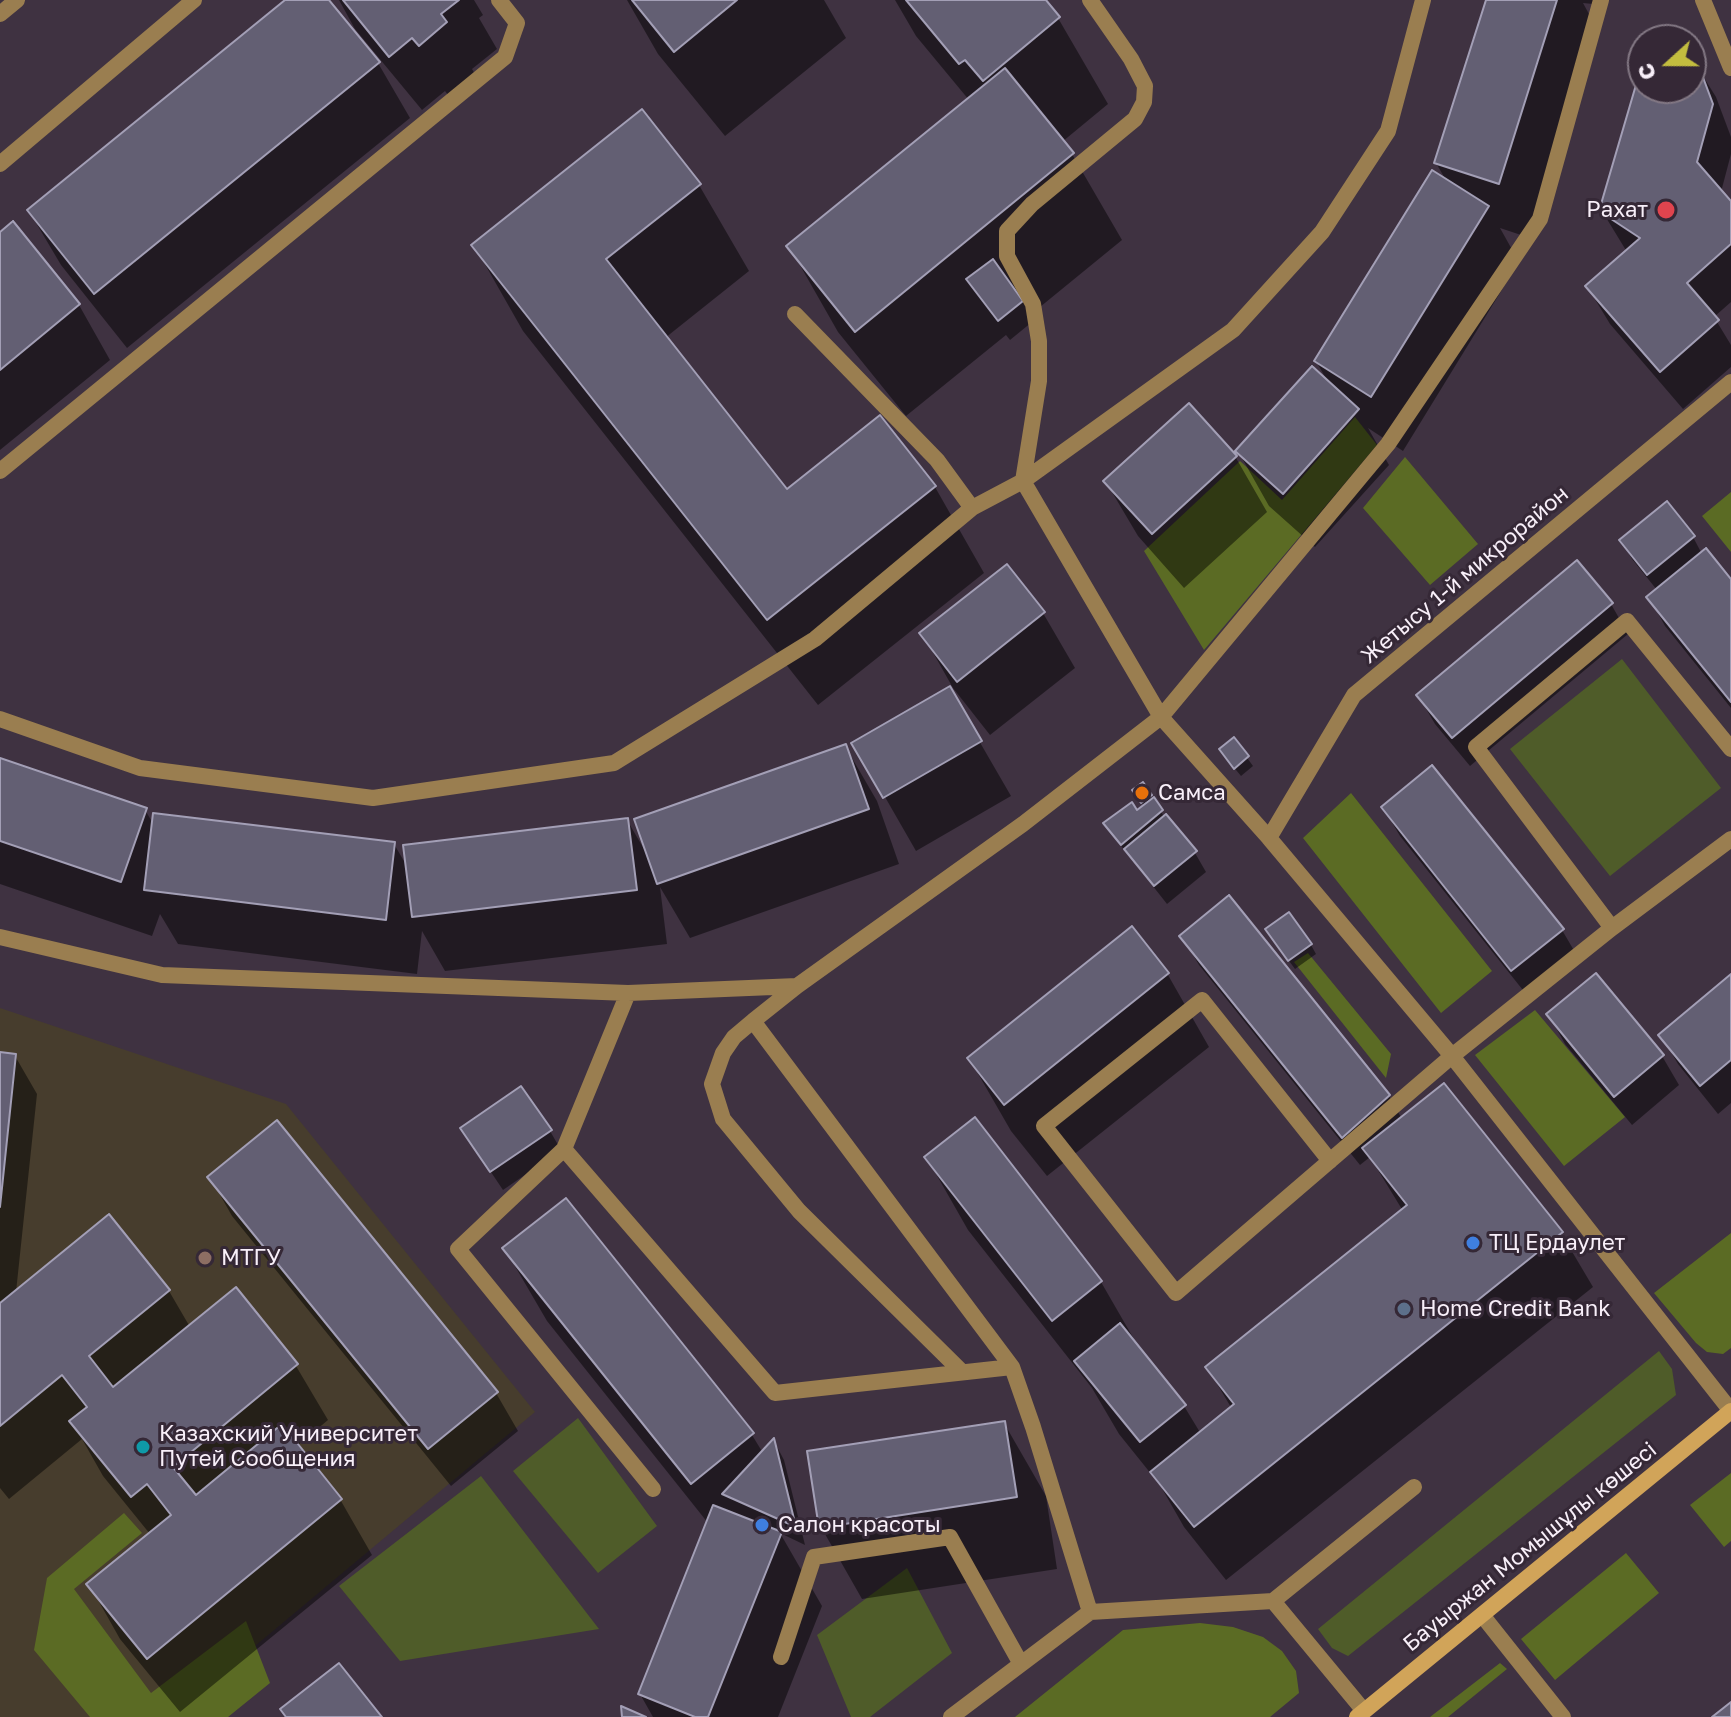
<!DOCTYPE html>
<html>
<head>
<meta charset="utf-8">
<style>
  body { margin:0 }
  #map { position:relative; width:1731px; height:1717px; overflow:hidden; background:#3f3241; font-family:"Golos Text",sans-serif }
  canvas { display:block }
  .north { position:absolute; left:1627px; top:24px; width:80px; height:80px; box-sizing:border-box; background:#352836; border:2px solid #837884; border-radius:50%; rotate:249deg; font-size:22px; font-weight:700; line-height:32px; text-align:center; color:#f8eff9 }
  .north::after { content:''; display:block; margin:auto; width:28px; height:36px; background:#c3bd3f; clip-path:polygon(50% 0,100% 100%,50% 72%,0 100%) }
</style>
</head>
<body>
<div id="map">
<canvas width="1731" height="1717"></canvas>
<div class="north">С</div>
</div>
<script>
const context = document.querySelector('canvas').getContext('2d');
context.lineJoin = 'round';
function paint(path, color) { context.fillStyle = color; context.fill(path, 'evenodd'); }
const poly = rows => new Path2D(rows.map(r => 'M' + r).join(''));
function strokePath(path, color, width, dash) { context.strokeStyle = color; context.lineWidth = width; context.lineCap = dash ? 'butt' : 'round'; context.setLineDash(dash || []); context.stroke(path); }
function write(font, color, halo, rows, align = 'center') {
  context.font = font + ' "Golos Text",sans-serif'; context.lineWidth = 6; context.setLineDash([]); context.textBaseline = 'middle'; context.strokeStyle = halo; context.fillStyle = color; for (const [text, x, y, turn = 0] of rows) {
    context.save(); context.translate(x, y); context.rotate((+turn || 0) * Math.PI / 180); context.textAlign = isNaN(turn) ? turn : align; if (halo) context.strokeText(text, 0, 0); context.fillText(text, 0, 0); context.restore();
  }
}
paint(poly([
  [0,1008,286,1104,535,1412,170,1717,0,1717]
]), '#473d2d');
paint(poly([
  [1622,659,1721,788,1610,876,1510,749],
  [1659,1351,1672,1369,1676,1395,1348,1656,1332,1648,1318,1629],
  [578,1418,657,1526,598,1573,513,1471],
  [481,1476,599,1629,400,1661,339,1586],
  [907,1568,952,1653,870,1717,851,1717,817,1635]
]), '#4f5c29');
paint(poly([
  [1355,417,1377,445,1204,650,1144,551,1240,461,1282,500],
  [1405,457,1478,544,1430,585,1363,508],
  [1731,492,1731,552,1702,516],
  [1351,793,1492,971,1441,1013,1303,838],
  [1308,953,1391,1054,1386,1078,1294,962],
  [1535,1010,1625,1117,1564,1166,1475,1055],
  [1731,1233,1731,1348,1723,1354,1707,1352,1696,1343,1654,1293],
  [1731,1473,1731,1541,1724,1547,1690,1505],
  [124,1513,142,1533,74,1589,151,1693,246,1621,270,1683,228,1717,90,1717,34,1650,47,1578],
  [1626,1553,1659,1593,1555,1680,1521,1639],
  [1200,1623,1233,1627,1263,1637,1282,1651,1296,1671,1299,1693,1270,1717,1015,1717,1123,1630],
  [1500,1663,1507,1669,1448,1717,1430,1717]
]), '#5b6b24');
paint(poly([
  [288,0,327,0,378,63,410,118,127,348,61,265,29,211],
  [339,0,474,0,483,15,479,18,497,49,472,69,477,78,451,99,445,91,422,110,355,29],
  [627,0,824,0,846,38,725,136,658,54],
  [895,0,1043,0,1058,18,1108,104,1062,142,1072,154,1122,240,1029,316,1032,322,1010,340,1006,335,906,416,838,332,789,246,969,100,916,36],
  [1488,0,1603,0,1603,5,1583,3,1596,27,1530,238,1500,228,1519,262,1403,451,1368,428,1389,465,1315,547,1269,506,1238,451,1329,384,1316,361,1447,182,1436,163],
  [1691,57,1716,97,1731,137,1731,154,1721,192,1731,204,1731,302,1714,317,1731,345,1731,367,1683,409,1610,324,1587,286,1627,252,1602,211,1643,68,1643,88,1691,88],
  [642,112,699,185,749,271,665,338,787,492,880,417,935,487,984,573,818,705,523,331,474,245],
  [13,224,79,305,110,360,0,450,0,234],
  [1189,406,1236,458,1267,512,1184,588,1138,536,1106,482],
  [1693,537,1702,554,1731,582,1731,708,1665,626,1649,597,1657,590,1632,559,1621,540],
  [1576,563,1611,604,1628,634,1470,766,1435,724,1418,695],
  [1006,566,1043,613,1075,668,990,735,953,688,922,633],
  [949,689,1011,796,916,851,854,743],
  [1234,740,1253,766,1241,776,1227,759],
  [845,746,877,801,899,864,690,938,660,887,667,944,445,971,422,931,417,974,178,944,160,914,152,936,0,884,0,760,145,810,154,825,394,844,408,868,627,820,644,849],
  [1143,785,1165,818,1195,853,1206,872,1167,904,1111,833,1145,807,1140,800],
  [1383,807,1562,930,1579,959,1530,999,1400,836],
  [1229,898,1389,1096,1402,1119,1561,1233,1593,1287,1226,1580,1184,1527,1160,1485,1119,1434,1092,1388,968,1230,927,1158,975,1120,1101,1282,1142,1353,1184,1406,1201,1434,1232,1409,1207,1367,1403,1211,1370,1157,1360,1165,1199,965,1182,936],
  [1132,929,1168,975,1209,1047,1047,1176,1011,1131,969,1058],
  [1273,939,1311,945,1316,954,1295,969],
  [1731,977,1731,1103,1718,1114,1678,1064,1661,1035],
  [1549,1015,1662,1056,1679,1085,1632,1125,1565,1044],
  [0,1054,15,1056,37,1094,16,1292,169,1291,190,1327,235,1290,296,1366,328,1420,297,1446,341,1501,372,1555,180,1712,120,1639,89,1584,150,1534,103,1476,82,1439,9,1499,0,1488],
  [462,1129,550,1131,561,1150,503,1190],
  [210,1177,496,1393,518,1431,451,1486,232,1216],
  [565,1201,752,1435,763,1453,774,1441,784,1460,805,1545,780,1533,822,1606,778,1717,653,1717,640,1694,708,1523,547,1321,505,1249],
  [1004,1423,1046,1496,1057,1569,862,1599,821,1527]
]), '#0007');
const building = poly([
  [285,0,329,0,380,62,94,294,27,210,285,0],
  [343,0,459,0,441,14,447,22,419,46,412,38,389,57,343,0],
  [632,0,737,0,674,52,632,0],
  [906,0,1046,0,1060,17,983,81,965,60,959,64,906,0],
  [1486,0,1557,0,1499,184,1434,163,1486,0],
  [1691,55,1695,56,1713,104,1697,162,1731,201,1731,244,1687,283,1719,320,1660,372,1585,286,1640,238,1599,211,1643,61,1643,88,1691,88,1691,55],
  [1005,68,1074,153,855,332,786,246,1005,68],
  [642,109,701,184,606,259,787,489,880,415,936,486,767,620,471,245,642,109],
  [1432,170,1489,206,1371,397,1314,361,1432,170],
  [13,221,80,304,0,370,0,232,13,221],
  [993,259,1023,301,998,321,966,279,993,259],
  [1312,366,1359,409,1283,494,1235,451,1312,366],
  [1189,403,1237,456,1152,534,1103,481,1189,403],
  [1667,501,1695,536,1647,575,1619,540,1667,501],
  [1706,548,1731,579,1731,702,1646,597,1706,548],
  [1577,560,1613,603,1452,738,1416,695,1577,560],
  [1007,564,1045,612,957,682,919,633,1007,564],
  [950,686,982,741,883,798,851,743,950,686],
  [1234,737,1249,756,1234,769,1219,749,1234,737],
  [846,744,869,809,657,884,634,819,846,744],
  [0,758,147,808,121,882,0,841,0,758],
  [1432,765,1564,929,1511,971,1381,807,1432,765],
  [1143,782,1152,795,1141,803,1132,790,1143,782],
  [1154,797,1163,810,1121,845,1103,823,1132,802,1137,810,1154,797],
  [153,813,395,842,386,920,144,890,153,813],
  [1166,814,1197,851,1154,886,1124,849,1166,814],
  [628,818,637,890,412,917,403,845,628,818],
  [1229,895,1390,1095,1342,1138,1179,936,1229,895],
  [1289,912,1312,944,1288,961,1265,929,1289,912],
  [1132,926,1169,973,1004,1105,967,1058,1132,926],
  [1596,973,1664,1055,1614,1097,1546,1014,1596,973],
  [1731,974,1731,1060,1700,1086,1658,1035,1731,974],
  [0,1052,16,1054,0,1207,0,1052],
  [1444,1083,1563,1232,1194,1527,1150,1472,1234,1404,1205,1367,1407,1205,1362,1148,1444,1083],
  [521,1086,552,1130,490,1172,460,1128,521,1086],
  [975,1117,1102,1281,1052,1321,924,1157,975,1117],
  [277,1120,498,1392,428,1449,207,1177,277,1120],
  [566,1198,754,1433,691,1484,502,1248,566,1198],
  [109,1214,170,1290,89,1356,113,1387,236,1287,298,1364,173,1467,196,1495,282,1424,342,1499,147,1659,86,1584,171,1515,147,1484,131,1497,69,1421,87,1407,62,1375,0,1426,0,1303,109,1214],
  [1120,1323,1186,1405,1140,1442,1074,1361,1120,1323],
  [1005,1421,1017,1497,819,1528,807,1451,1005,1421],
  [774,1438,796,1527,722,1494,774,1438],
  [713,1505,782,1532,708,1717,695,1717,638,1694,713,1505],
  [339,1663,382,1717,286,1717,280,1709,339,1663],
  [1731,1702,1731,1717,1712,1717,1731,1702],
  [621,1706,646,1717,622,1717,621,1706]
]);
paint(building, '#635f73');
strokePath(building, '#a39fb6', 2);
strokePath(poly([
  [1423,0,1388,131,1322,232,1233,330,1023,481,1161,717,1269,838,1452,1056,1731,1411],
  [1703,0,1731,68],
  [0,14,17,0],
  [0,164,194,0],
  [795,314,937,460,972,508,1023,481,1039,381,1039,341,1033,304,1007,256,1007,231,1032,204,1135,119,1144,102,1145,86,1131,59,1090,0],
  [0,471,505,57,517,23,499,0],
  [0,719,140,768,373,798,614,763,815,639,972,508],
  [1269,838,1354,695,1731,382],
  [1612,928,1476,747,1627,621,1731,749],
  [0,937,162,975,628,993,797,986,1023,824,1161,717,1388,444,1540,219,1601,0],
  [797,986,753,1021,1012,1367,1033,1427,1090,1612,951,1717],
  [753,1021,734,1037,723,1053,712,1084,723,1119,799,1211,962,1372],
  [564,1149,628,993],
  [1330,1161,1202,1000,1044,1126,1176,1293,1452,1056,1612,928,1731,839],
  [653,1489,458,1249,564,1149,775,1393,1012,1367],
  [1090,1612,1273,1601],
  [1482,1615,1563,1717],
  [781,1657,814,1557,950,1537,1021,1664],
  [1364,1711,1273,1601,1414,1487]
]), '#9a7e50', 16);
strokePath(poly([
  [1357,1717,1731,1411]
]), '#d1a459', 16);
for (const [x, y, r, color] of [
  [1666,210,10,"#e0444e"],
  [1142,793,8,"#e8710a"],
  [1473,1243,8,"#3f7fe0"],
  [205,1258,8,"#8d6e63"],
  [1404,1309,8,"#5c6f8a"],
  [143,1447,8,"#0f9aa8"],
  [762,1525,8,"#3f7fe0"]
]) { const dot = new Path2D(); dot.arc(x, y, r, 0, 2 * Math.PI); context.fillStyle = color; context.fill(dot); strokePath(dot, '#352836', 3); }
write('22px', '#f8eff9', '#352836', [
  ["Рахат",1648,210,"right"],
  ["Самса",1158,793],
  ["ТЦ Ердаулет",1489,1243],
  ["МТГУ",221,1258],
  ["Home Credit Bank",1420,1309],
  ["Казахский Университет",159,1434],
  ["Путей Сообщения",159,1459],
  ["Салон красоты",778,1525]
], 'left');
write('22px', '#f8eff9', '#352836', [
  ["Жетысу 1-й микрорайон",1465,575,-40],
  ["Бауыржан Момышұлы көшесі",1530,1547,-39]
]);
</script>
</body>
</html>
